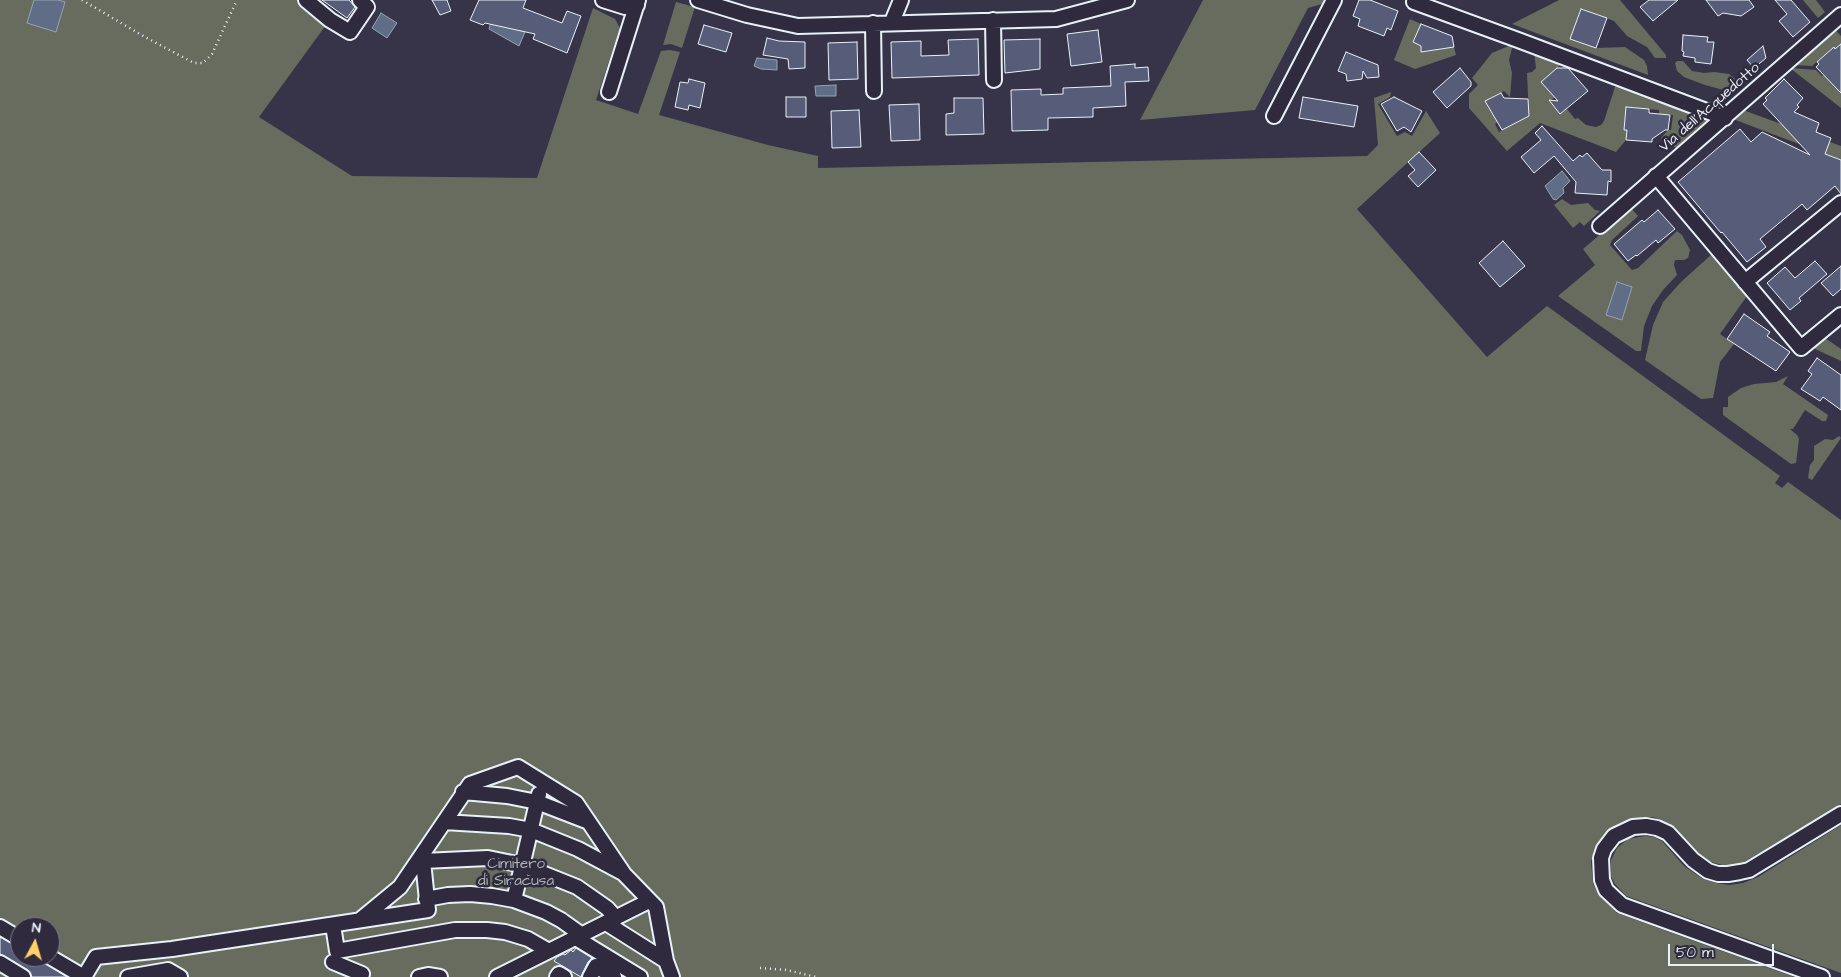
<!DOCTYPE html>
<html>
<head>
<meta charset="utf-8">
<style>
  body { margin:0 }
  #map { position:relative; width:1841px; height:977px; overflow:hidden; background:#373449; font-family:"Architects Daughter",sans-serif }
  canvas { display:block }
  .north { position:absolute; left:10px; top:917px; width:50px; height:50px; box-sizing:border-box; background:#2f2a3d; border:1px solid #797a88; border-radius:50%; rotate:6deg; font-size:14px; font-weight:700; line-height:20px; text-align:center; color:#e8f1f8 }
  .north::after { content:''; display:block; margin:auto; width:18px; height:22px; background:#ffd166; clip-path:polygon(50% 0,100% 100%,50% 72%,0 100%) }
  .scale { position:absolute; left:1668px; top:944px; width:106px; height:22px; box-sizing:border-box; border:2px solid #e8f1f8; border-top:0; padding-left:6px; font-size:15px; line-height:18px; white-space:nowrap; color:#e8f1f8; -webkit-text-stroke:4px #2f2a3d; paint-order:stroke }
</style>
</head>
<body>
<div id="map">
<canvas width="1841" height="977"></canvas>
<div class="north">N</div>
<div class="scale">50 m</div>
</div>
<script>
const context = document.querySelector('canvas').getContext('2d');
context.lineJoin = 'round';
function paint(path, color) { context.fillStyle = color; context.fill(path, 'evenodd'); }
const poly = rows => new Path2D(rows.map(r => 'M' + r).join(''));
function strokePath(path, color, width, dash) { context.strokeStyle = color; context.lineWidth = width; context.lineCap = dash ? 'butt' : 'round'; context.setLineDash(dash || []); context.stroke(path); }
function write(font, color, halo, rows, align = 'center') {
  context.font = font + ' "Architects Daughter",sans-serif'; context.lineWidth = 5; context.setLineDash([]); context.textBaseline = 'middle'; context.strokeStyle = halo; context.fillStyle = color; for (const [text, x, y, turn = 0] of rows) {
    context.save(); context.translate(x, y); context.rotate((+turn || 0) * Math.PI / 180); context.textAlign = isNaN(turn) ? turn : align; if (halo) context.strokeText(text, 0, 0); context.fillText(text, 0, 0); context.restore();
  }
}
paint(poly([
  [0,0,299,0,326,25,259,117,352,176,537,178,593,8,615,19,620,28,596,100,638,114,661,51,670,50,680,52,659,115,768,145,818,156,818,168,1367,156,1378,145,1374,98,1391,92,1390,97,1378,104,1397,136,1405,132,1412,136,1426,111,1440,133,1357,209,1487,357,1547,306,1780,476,1775,483,1782,488,1788,482,1841,520,1841,804,1741,864,1726,866,1711,862,1702,857,1670,824,1653,817,1630,820,1619,824,1609,830,1597,843,1591,862,1593,883,1598,894,1617,913,1794,977,0,977],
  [20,927,50,927,50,957,20,957],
  [1203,0,1324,0,1322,4,1308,8,1255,110,1140,120],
  [1559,0,1620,0,1666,55,1666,58,1655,58,1647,47,1627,36,1614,21,1582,9,1570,39,1596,48,1625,47,1644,60,1647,66,1648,75,1512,24],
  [1803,0,1816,0,1825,12,1818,18],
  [676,2,695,7,682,48,671,44,663,45],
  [1410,19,1421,24,1413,42,1421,46,1422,52,1454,47,1456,55,1415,69,1394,60],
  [1834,29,1841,36,1841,44,1835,49,1833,48,1812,66,1793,65],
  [1511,45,1512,48,1509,60,1512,73,1510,97,1504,91,1486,101,1497,122,1495,124,1499,132,1529,116,1527,73,1532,72,1536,68,1534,51,1564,62,1541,82,1555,97,1550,101,1560,114,1567,109,1575,119,1578,118,1586,125,1596,127,1601,125,1604,121,1615,87,1620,85,1713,118,1678,148,1666,145,1661,138,1668,130,1671,130,1673,115,1659,114,1659,110,1626,107,1624,130,1627,130,1626,140,1616,152,1540,123,1507,151,1469,108,1469,94,1478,85,1472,78,1492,53],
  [1677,61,1683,61,1692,71,1704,73,1714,72,1729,74,1739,82,1727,91,1705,85,1684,77,1677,71,1675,63],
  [1790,68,1816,70,1822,76,1824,75,1835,87,1841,90,1841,108],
  [1743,110,1841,146,1841,160,1733,119],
  [1562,199,1571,205,1588,203,1595,210,1600,211,1584,226,1580,222,1573,228,1554,205],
  [1631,208,1638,216,1612,240,1610,245,1632,270,1638,268,1677,231,1682,235,1690,250,1688,258,1684,260,1675,260,1674,265,1677,275,1663,290,1652,306,1644,326,1641,351,1636,351,1558,296,1595,265,1583,249],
  [1712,254,1747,296,1720,334,1734,344,1720,362,1713,398,1701,399,1645,360,1653,325,1663,302,1681,282],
  [1825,338,1841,349,1841,361,1813,348],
  [1788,376,1783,384,1828,415,1826,421,1822,421,1805,410,1793,429,1790,429,1797,435,1799,439,1796,463,1791,464,1723,415,1723,407,1728,407,1728,397,1741,388,1754,384,1776,382],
  [1839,436,1841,438,1812,480,1808,478,1810,465,1814,460,1814,446,1825,439,1833,440],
  [1841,825,1841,973,1626,896,1615,884,1611,877,1611,860,1617,848,1628,839,1645,836,1654,837,1662,841,1684,866,1703,879,1716,883,1730,885,1743,883,1758,877]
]), '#686c5e');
const water = poly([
  [34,0,58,0,65,2,56,32,27,23,34,0],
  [381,13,397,23,387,38,372,28,381,13],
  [491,22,502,26,525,32,519,46,489,29,491,22],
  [757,58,777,60,777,70,761,69,754,66,757,58],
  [836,85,836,96,816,96,815,86,836,85],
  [1562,171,1570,181,1563,188,1564,193,1556,200,1553,199,1545,186,1562,171],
  [1617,282,1632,287,1622,320,1606,315,1617,282]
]);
paint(water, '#5f6d87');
strokePath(water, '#96a2b4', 1);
const building = poly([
  [322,0,349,0,355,7,347,18,322,0],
  [432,0,447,0,451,11,440,15,432,0],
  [479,0,526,0,523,8,562,23,567,11,581,16,567,53,533,39,535,34,485,23,483,25,470,20,479,0],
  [1359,0,1370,0,1398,11,1391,30,1387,28,1384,36,1358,26,1360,19,1353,16,1359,0],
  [1649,0,1678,0,1653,21,1640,7,1649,0],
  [1706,0,1749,0,1754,7,1741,16,1723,13,1718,16,1706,0],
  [1775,0,1791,0,1810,22,1793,37,1779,21,1787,14,1775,0],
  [1581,9,1607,18,1596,48,1570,39,1581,9],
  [1421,24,1452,36,1454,47,1421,52,1421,46,1413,42,1421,24],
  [704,25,732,33,726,52,698,44,704,25],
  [1098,30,1102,62,1071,66,1067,34,1098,30],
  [1683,35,1708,37,1707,42,1714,42,1711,64,1695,62,1695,58,1683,56,1684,52,1682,51,1683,35],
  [767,38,779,41,805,42,805,68,789,69,788,59,763,55,767,38],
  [978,39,979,75,892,78,891,42,921,41,921,56,949,55,948,40,978,39],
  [1040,39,1040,69,1005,73,1004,40,1040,39],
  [857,42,858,79,829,80,828,43,857,42],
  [1841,44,1841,93,1816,67,1819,64,1817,62,1834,47,1835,49,1841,44],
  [1763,46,1766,58,1754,68,1747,60,1763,46],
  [1346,52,1378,65,1379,77,1367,78,1363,71,1362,79,1347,81,1346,74,1338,71,1346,52],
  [1135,64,1135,68,1148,67,1149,81,1125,82,1126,106,1093,108,1093,117,1048,118,1048,130,1012,131,1011,90,1041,89,1041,95,1063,94,1063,88,1111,86,1110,66,1135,64],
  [1460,68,1471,82,1471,86,1447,108,1433,92,1460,68],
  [1557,68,1568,68,1588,91,1560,114,1549,100,1558,101,1541,82,1557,68],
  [689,79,705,83,700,108,689,105,688,110,675,107,680,82,688,83,689,79],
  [1784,79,1803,98,1797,105,1799,107,1794,112,1819,123,1816,132,1831,138,1825,154,1841,160,1841,194,1835,186,1807,210,1802,204,1760,239,1766,247,1747,262,1722,232,1721,233,1678,182,1740,129,1751,142,1762,132,1810,155,1763,104,1767,100,1765,98,1784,79],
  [1501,93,1504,98,1528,99,1529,116,1502,130,1485,101,1501,93],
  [786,97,806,97,806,117,786,117,786,97],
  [1303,97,1358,106,1354,127,1299,118,1303,97],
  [1394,97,1422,111,1411,132,1404,127,1397,131,1381,104,1394,97],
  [954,98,983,98,984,134,946,135,946,114,954,113,954,98],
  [919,104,920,140,891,141,889,105,919,104],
  [1626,107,1649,109,1649,113,1670,115,1668,130,1665,130,1652,139,1652,142,1626,140,1627,130,1624,130,1626,107],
  [859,110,861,147,832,148,831,111,859,110],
  [1542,126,1573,161,1580,155,1582,157,1587,153,1602,170,1611,170,1611,182,1608,181,1607,195,1575,193,1576,182,1554,156,1534,173,1521,157,1541,140,1535,133,1542,126],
  [1419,152,1436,170,1418,187,1408,176,1415,170,1408,162,1419,152],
  [1658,210,1675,229,1658,243,1656,240,1637,256,1636,255,1628,261,1614,244,1642,220,1644,222,1658,210],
  [1503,241,1525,266,1500,287,1479,263,1503,241],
  [1815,261,1827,274,1799,298,1801,301,1790,310,1767,283,1785,267,1795,278,1815,261],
  [1841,266,1841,289,1833,296,1821,283,1841,266],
  [1744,314,1770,332,1767,336,1790,352,1776,371,1727,339,1744,314],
  [1817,358,1841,375,1841,410,1823,397,1820,401,1801,389,1812,374,1808,371,1817,358],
  [0,937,20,948,20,957,36,957,67,977,32,977,28,970,0,954,0,937],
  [576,948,592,958,588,962,581,977,554,961,557,957,563,954,565,955,571,950,573,952,576,948]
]);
paint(building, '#575c78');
strokePath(building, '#e8f1f8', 1);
const minor = poly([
  [306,0,330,20,350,32,367,7,360,0],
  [603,0,625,7,637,5],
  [698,0,747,15,798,26,1056,19,1127,0],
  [1414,2,1518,40,1725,118],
  [993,20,994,80],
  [892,22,901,0],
  [873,23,874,91],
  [609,92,638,0],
  [1274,116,1334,0],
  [1656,176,1801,348,1841,315],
  [1600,226,1841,15],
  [1745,282,1841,203],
  [463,792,507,796,537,802,589,822],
  [444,822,509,826,531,830,578,849,623,873],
  [419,859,423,861,488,858,522,865,577,887,607,908,616,918],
  [426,899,448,895,470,894,492,896,514,900,546,912,561,920,582,935],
  [514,900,539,794],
  [360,920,400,887,470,784,518,767,576,803,624,874,656,907,666,961,672,977],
  [606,923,666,961],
  [333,925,337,951,455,930,487,930,505,932,528,939,549,951],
  [0,927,20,939],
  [576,938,640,977],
  [50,957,84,977],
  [333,962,362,974],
  [0,963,23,977],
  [84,977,96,957,172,949,428,910,423,861],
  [128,977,168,970,180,977],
  [419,977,428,975,440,977],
  [497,977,649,901],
  [557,977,559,974,564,977],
  [590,977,596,966,614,977],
  [1822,977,1622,905,1606,890,1602,880,1601,858,1604,849,1614,836,1633,827,1646,826,1657,828,1668,833,1693,860,1708,871,1718,874,1728,874,1740,872,1749,870,1841,814]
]);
strokePath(minor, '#e8f1f8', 18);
strokePath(poly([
  [82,0,145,37,194,63,203,63,212,54,237,0],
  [760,968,787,970,816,977]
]), '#e8f1f8', 2.5, [1, 4]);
strokePath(minor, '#2f2a3d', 14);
write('15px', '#e8f1f8', '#2f2a3d', [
  ["Via dell'Acquedotto",1710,108,-41]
]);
write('15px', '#aeb5b3', '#2f2a3d', [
  ["Cimitero",516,865],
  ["di Siracusa",516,882]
]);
</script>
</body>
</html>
